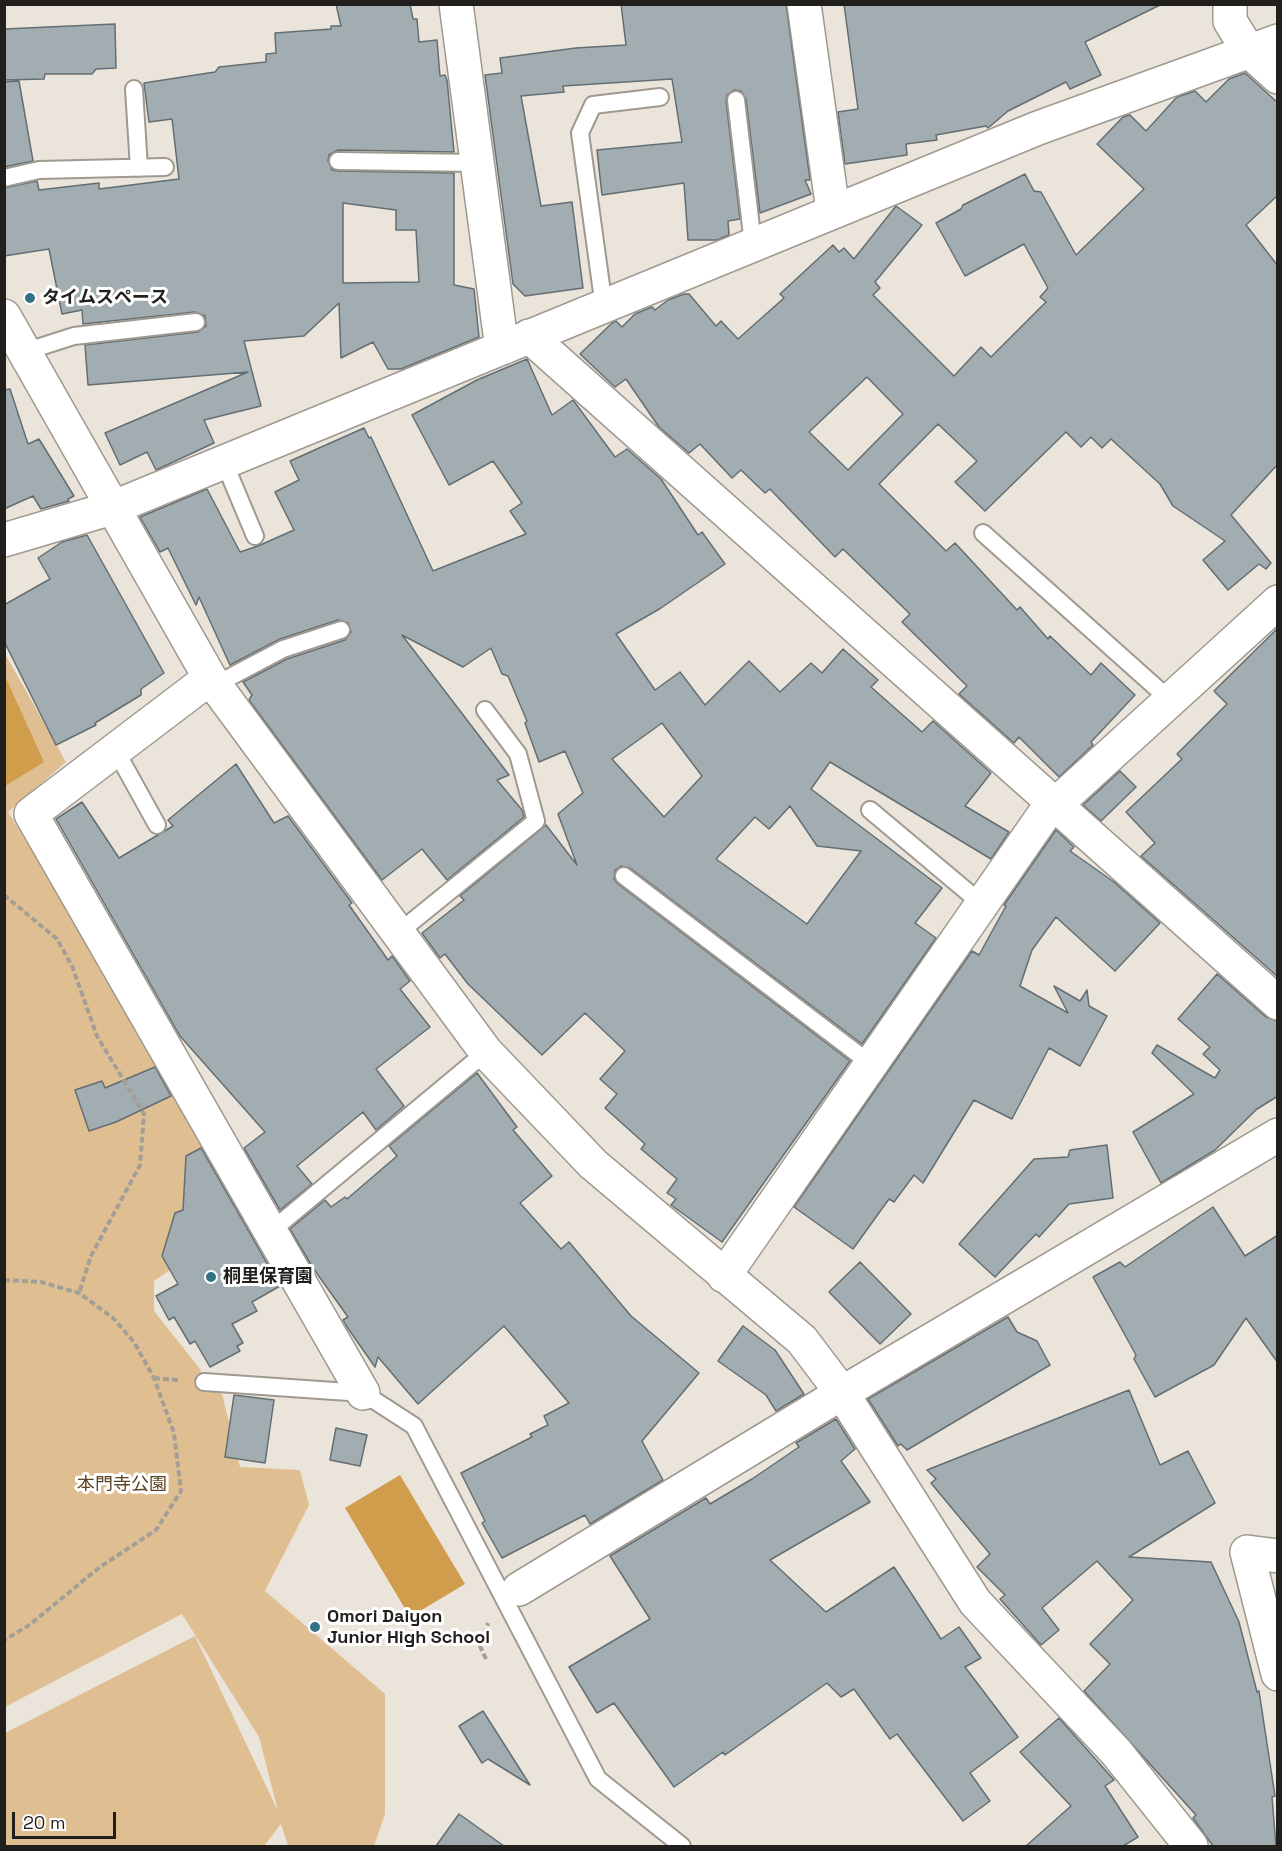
<!DOCTYPE html>
<html>
<head>
<meta charset="utf-8">
<style>
  body { margin:0 }
  #map { position:relative; width:1282px; height:1851px; overflow:hidden; background:#eae4da; font-family:"Space Grotesk",sans-serif }
  canvas { display:block }
  .frame { position:absolute; inset:0; border:6px solid #211f1c; pointer-events:none }
  .scale { position:absolute; left:12px; top:1812px; width:104px; height:27px; box-sizing:border-box; border:3px solid #211f1c; border-top:0; padding-left:8px; font-size:18px; line-height:21px; white-space:nowrap; color:#211f1c; -webkit-text-stroke:4px #fff; paint-order:stroke }
</style>
</head>
<body>
<div id="map">
<canvas width="1282" height="1851"></canvas>
<div class="frame"></div>
<div class="scale">20 m</div>
</div>
<script>
const context = document.querySelector('canvas').getContext('2d');
context.lineJoin = 'round';
function paint(path, color) { context.fillStyle = color; context.fill(path, 'evenodd'); }
const poly = rows => new Path2D(rows.map(r => 'M' + r).join(''));
function strokePath(path, color, width, dash) { context.strokeStyle = color; context.lineWidth = width; context.lineCap = dash ? 'butt' : 'round'; context.setLineDash(dash || []); context.stroke(path); }
function write(font, color, halo, rows, align = 'center') {
  context.font = font + ' "Space Grotesk","Noto Sans JP",sans-serif'; context.lineWidth = 6; context.setLineDash([]); context.textBaseline = 'middle'; context.strokeStyle = halo; context.fillStyle = color; for (const [text, x, y, turn = 0] of rows) {
    context.save(); context.translate(x, y); context.rotate((+turn || 0) * Math.PI / 180); context.textAlign = isNaN(turn) ? turn : align; if (halo) context.strokeText(text, 0, 0); context.fillText(text, 0, 0); context.restore();
  }
}
paint(poly([
  [4,652,66,762,8,812,194,1115,248,1217,154,1281,154,1311,200,1369,204,1382,222,1394,240,1467,300,1470,309,1505,265,1591,385,1694,385,1814,374,1846,288,1846,281,1824,264,1846,5,1846,5,1733,195,1636,278,1811,259,1737,182,1614,5,1707]
]), '#dfbf91');
paint(poly([
  [5,676,44,762,5,786,4,786],
  [400,1475,465,1584,410,1617,345,1508]
]), '#cf9d4b');
const building = poly([
  [336,4,410,4,413,19,417,19,419,42,437,40,440,76,445,75,447,80,454,152,338,150,329,155,328,161,332,170,338,171,454,173,454,285,474,289,479,337,401,369,388,369,373,342,341,358,339,303,304,336,244,341,261,406,204,420,214,443,156,470,147,452,120,465,105,433,248,372,88,385,85,345,198,332,206,326,205,316,195,312,83,324,82,310,62,314,49,249,4,256,4,188,37,181,39,190,99,183,99,189,179,179,172,119,149,122,144,83,215,72,219,67,266,62,266,54,276,53,275,33,331,29,331,26,341,26,336,4],
  [343,203,396,210,396,230,416,230,419,282,343,283,343,203],
  [621,4,786,4,810,180,805,180,811,194,760,213,746,99,741,91,734,90,727,95,726,101,740,219,728,221,729,235,717,240,688,240,684,183,602,195,597,150,682,142,672,79,563,86,564,92,521,96,541,206,572,202,583,288,525,296,513,284,485,75,502,73,500,58,576,48,626,45,621,4],
  [844,4,1162,4,1085,42,1101,75,1070,89,1066,82,1008,111,988,128,986,126,936,135,937,140,906,144,907,155,845,164,838,112,858,109,844,4],
  [115,24,116,68,96,69,92,74,45,74,44,79,4,80,4,29,115,24],
  [1245,73,1278,103,1278,195,1246,225,1278,266,1278,464,1231,515,1271,563,1266,569,1259,564,1228,590,1203,560,1225,541,1173,506,1160,484,1111,439,1102,448,1091,437,1081,447,1066,432,985,511,955,482,977,461,938,424,879,484,946,551,955,543,1017,610,1020,607,1048,639,1050,636,1091,675,1101,663,1135,695,1091,742,1093,745,1059,777,1019,737,1014,743,959,694,967,686,902,622,910,614,843,549,835,557,770,489,765,493,741,470,732,478,700,444,689,453,659,427,626,379,615,387,580,354,612,323,616,321,622,327,635,314,652,307,655,310,668,300,684,294,689,294,716,326,721,321,738,339,784,298,780,294,833,245,839,252,844,248,854,259,896,206,922,225,875,282,880,288,873,295,954,376,981,347,991,357,1046,302,1040,297,1048,288,1024,244,965,276,936,223,961,209,963,205,1025,174,1034,191,1041,192,1076,255,1144,189,1097,144,1123,117,1130,115,1146,131,1177,97,1195,91,1206,102,1229,79,1245,73],
  [867,377,903,414,848,470,809,432,867,377],
  [19,81,33,161,4,167,4,82,19,81],
  [527,359,552,415,573,400,615,457,627,449,661,479,698,535,702,532,725,564,661,608,616,634,655,690,680,672,705,705,749,661,780,692,811,663,822,673,843,649,878,680,871,687,922,732,933,721,991,773,965,806,1009,832,991,859,830,762,811,789,942,888,915,923,936,938,862,1044,630,868,621,866,615,870,614,879,618,884,850,1061,722,1242,671,1205,676,1199,667,1193,677,1179,641,1149,645,1144,605,1108,617,1094,600,1079,625,1051,585,1013,542,1055,468,984,445,954,440,958,422,933,464,900,460,896,546,825,577,865,558,814,583,793,565,751,539,762,525,723,527,721,508,676,502,674,491,648,463,667,402,635,509,775,497,780,522,810,524,817,447,880,422,849,382,880,249,700,252,695,243,682,287,659,345,640,351,632,348,623,338,620,280,639,230,665,199,597,196,605,168,548,160,552,140,517,207,489,240,552,258,546,294,530,275,492,299,480,290,461,364,428,369,438,371,437,433,571,526,534,510,511,522,503,493,461,449,485,412,415,477,380,527,359],
  [662,723,702,776,664,817,612,759,662,723],
  [790,806,817,846,861,851,807,924,716,859,755,817,769,829,790,806],
  [10,389,28,444,39,439,74,496,68,499,69,501,41,509,33,496,4,509,4,390,10,389],
  [87,535,164,673,141,689,141,695,95,723,96,725,56,745,4,641,4,605,50,579,38,558,62,542,87,535],
  [1278,628,1278,977,1141,856,1155,843,1126,812,1182,759,1177,754,1227,704,1214,691,1278,628],
  [236,764,274,823,288,816,352,903,349,905,388,960,392,956,410,981,400,989,430,1027,376,1069,404,1106,376,1130,363,1112,297,1166,312,1184,280,1210,244,1148,265,1132,180,1036,56,819,82,802,119,858,173,826,168,820,236,764],
  [1120,771,1136,787,1101,821,1083,805,1120,771],
  [1056,830,1074,847,1070,851,1114,882,1160,923,1115,971,1056,917,1032,950,1020,986,1068,1013,1054,986,1080,1001,1087,990,1089,1006,1107,1016,1080,1066,1049,1048,1012,1119,974,1100,923,1183,914,1175,894,1202,889,1199,853,1249,794,1207,972,951,979,955,1006,906,1004,905,1056,830],
  [1217,974,1266,1017,1278,1021,1278,1096,1257,1109,1215,1150,1161,1183,1133,1132,1194,1094,1152,1053,1157,1045,1215,1078,1220,1070,1203,1054,1210,1047,1178,1019,1217,974],
  [155,1067,171,1096,116,1122,89,1131,75,1090,102,1081,105,1088,155,1067],
  [477,1073,517,1127,513,1130,552,1176,520,1203,561,1249,569,1242,631,1316,699,1373,642,1441,663,1480,590,1524,585,1515,502,1558,482,1523,485,1521,461,1473,532,1437,530,1434,548,1425,544,1416,569,1403,504,1326,418,1404,378,1357,375,1367,347,1327,343,1320,348,1317,313,1268,290,1229,325,1200,331,1207,345,1197,347,1199,397,1156,389,1146,477,1073],
  [1107,1145,1113,1198,1069,1204,1039,1237,1036,1234,995,1277,959,1244,1034,1159,1068,1157,1070,1150,1107,1145],
  [201,1148,280,1286,252,1302,257,1311,232,1324,243,1343,237,1346,240,1351,210,1367,195,1341,190,1344,174,1317,169,1320,156,1296,178,1284,162,1256,175,1213,183,1210,186,1156,201,1148],
  [1213,1207,1245,1256,1278,1235,1278,1363,1246,1318,1214,1365,1155,1397,1134,1359,1136,1355,1093,1277,1120,1262,1125,1267,1213,1207],
  [860,1262,911,1314,880,1344,829,1292,860,1262],
  [1008,1317,1017,1332,1037,1341,1050,1365,907,1450,901,1444,898,1446,868,1399,1008,1317],
  [743,1326,775,1350,804,1394,776,1411,766,1395,718,1361,743,1326],
  [1129,1390,1160,1465,1188,1451,1215,1503,1129,1557,1211,1562,1239,1622,1257,1692,1259,1691,1275,1796,1272,1797,1276,1846,1213,1846,1193,1818,1196,1815,1084,1691,1110,1664,1090,1644,1133,1600,1097,1561,1042,1608,1059,1630,1041,1645,1000,1599,1005,1595,977,1567,990,1554,931,1483,936,1479,927,1470,1129,1390],
  [234,1395,274,1400,265,1463,225,1457,234,1395],
  [836,1419,855,1449,841,1461,870,1502,770,1560,826,1612,894,1567,941,1639,959,1627,981,1658,965,1667,1018,1737,970,1773,990,1801,963,1821,897,1734,890,1739,854,1689,841,1697,827,1683,725,1755,723,1752,674,1787,614,1703,597,1713,569,1667,650,1619,610,1556,706,1498,710,1504,752,1479,799,1447,796,1443,836,1419],
  [336,1428,367,1435,360,1466,330,1460,336,1428],
  [483,1711,530,1785,488,1759,482,1763,459,1726,483,1711],
  [1059,1718,1114,1780,1105,1786,1138,1837,1123,1846,1026,1846,1071,1806,1020,1752,1059,1718],
  [459,1814,504,1846,436,1846,459,1814]
]);
paint(building, '#a2adb2');
strokePath(building, '#646e72', 1.5);
const service = poly([
  [134,89,139,168],
  [736,100,753,244],
  [338,161,477,163],
  [4,178,39,170,165,167],
  [604,307,580,133,593,105,660,97],
  [24,352,74,336,196,322],
  [224,462,255,536],
  [983,533,1170,700],
  [215,685,283,649,341,630],
  [116,751,157,825],
  [870,810,982,904],
  [624,876,871,1064],
  [398,933,536,821,518,754,485,710],
  [270,1232,486,1052],
  [204,1382,363,1393,414,1426,598,1779,682,1846]
]);
const minor = poly([
  [456,4,500,334,505,347],
  [804,4,833,211],
  [1230,4,1230,21,1248,50,1278,77],
  [4,316,210,678,486,1052,593,1164,802,1340,842,1393,975,1602,1116,1752,1191,1846],
  [529,336,1278,1003],
  [4,540,112,508,1038,128,1278,41],
  [210,678,31,814,363,1393],
  [724,1276,1043,816,1278,602],
  [1278,1556,1247,1552,1278,1674],
  [519,1589,842,1393,1278,1135]
]);
strokePath(service, '#9f9990', 20);
strokePath(minor, '#9f9990', 36);
strokePath(poly([
  [4,895,57,939,72,966,97,1036,144,1114,140,1165,91,1256,79,1293],
  [4,1280,41,1282,79,1293,113,1318,134,1342,154,1378,174,1433,181,1491,156,1530,100,1567,28,1626,4,1640],
  [154,1378,179,1380],
  [486,1659,480,1646,488,1623]
]), '#a39f97', 4, [6, 3]);
strokePath(service, '#fff', 16);
strokePath(minor, '#fff', 33);
for (const [x, y, r, color] of [
  [30,298,6,"#337187"],
  [211,1277,6,"#337187"],
  [315,1627,6,"#337187"]
]) { const dot = new Path2D(); dot.arc(x, y, r, 0, 2 * Math.PI); context.fillStyle = color; context.fill(dot); strokePath(dot, '#fff', 2); }
write('bold 18px', '#211f1c', '#fff', [
  ["タイムスペース",42,298],
  ["桐里保育園",223,1277],
  ["Omori Daiyon",327,1617],
  ["Junior High School",327,1638]
], 'left');
write('18px', '#5a4422', '#fff', [
  ["本門寺公園",122,1485]
]);
</script>
</body>
</html>
